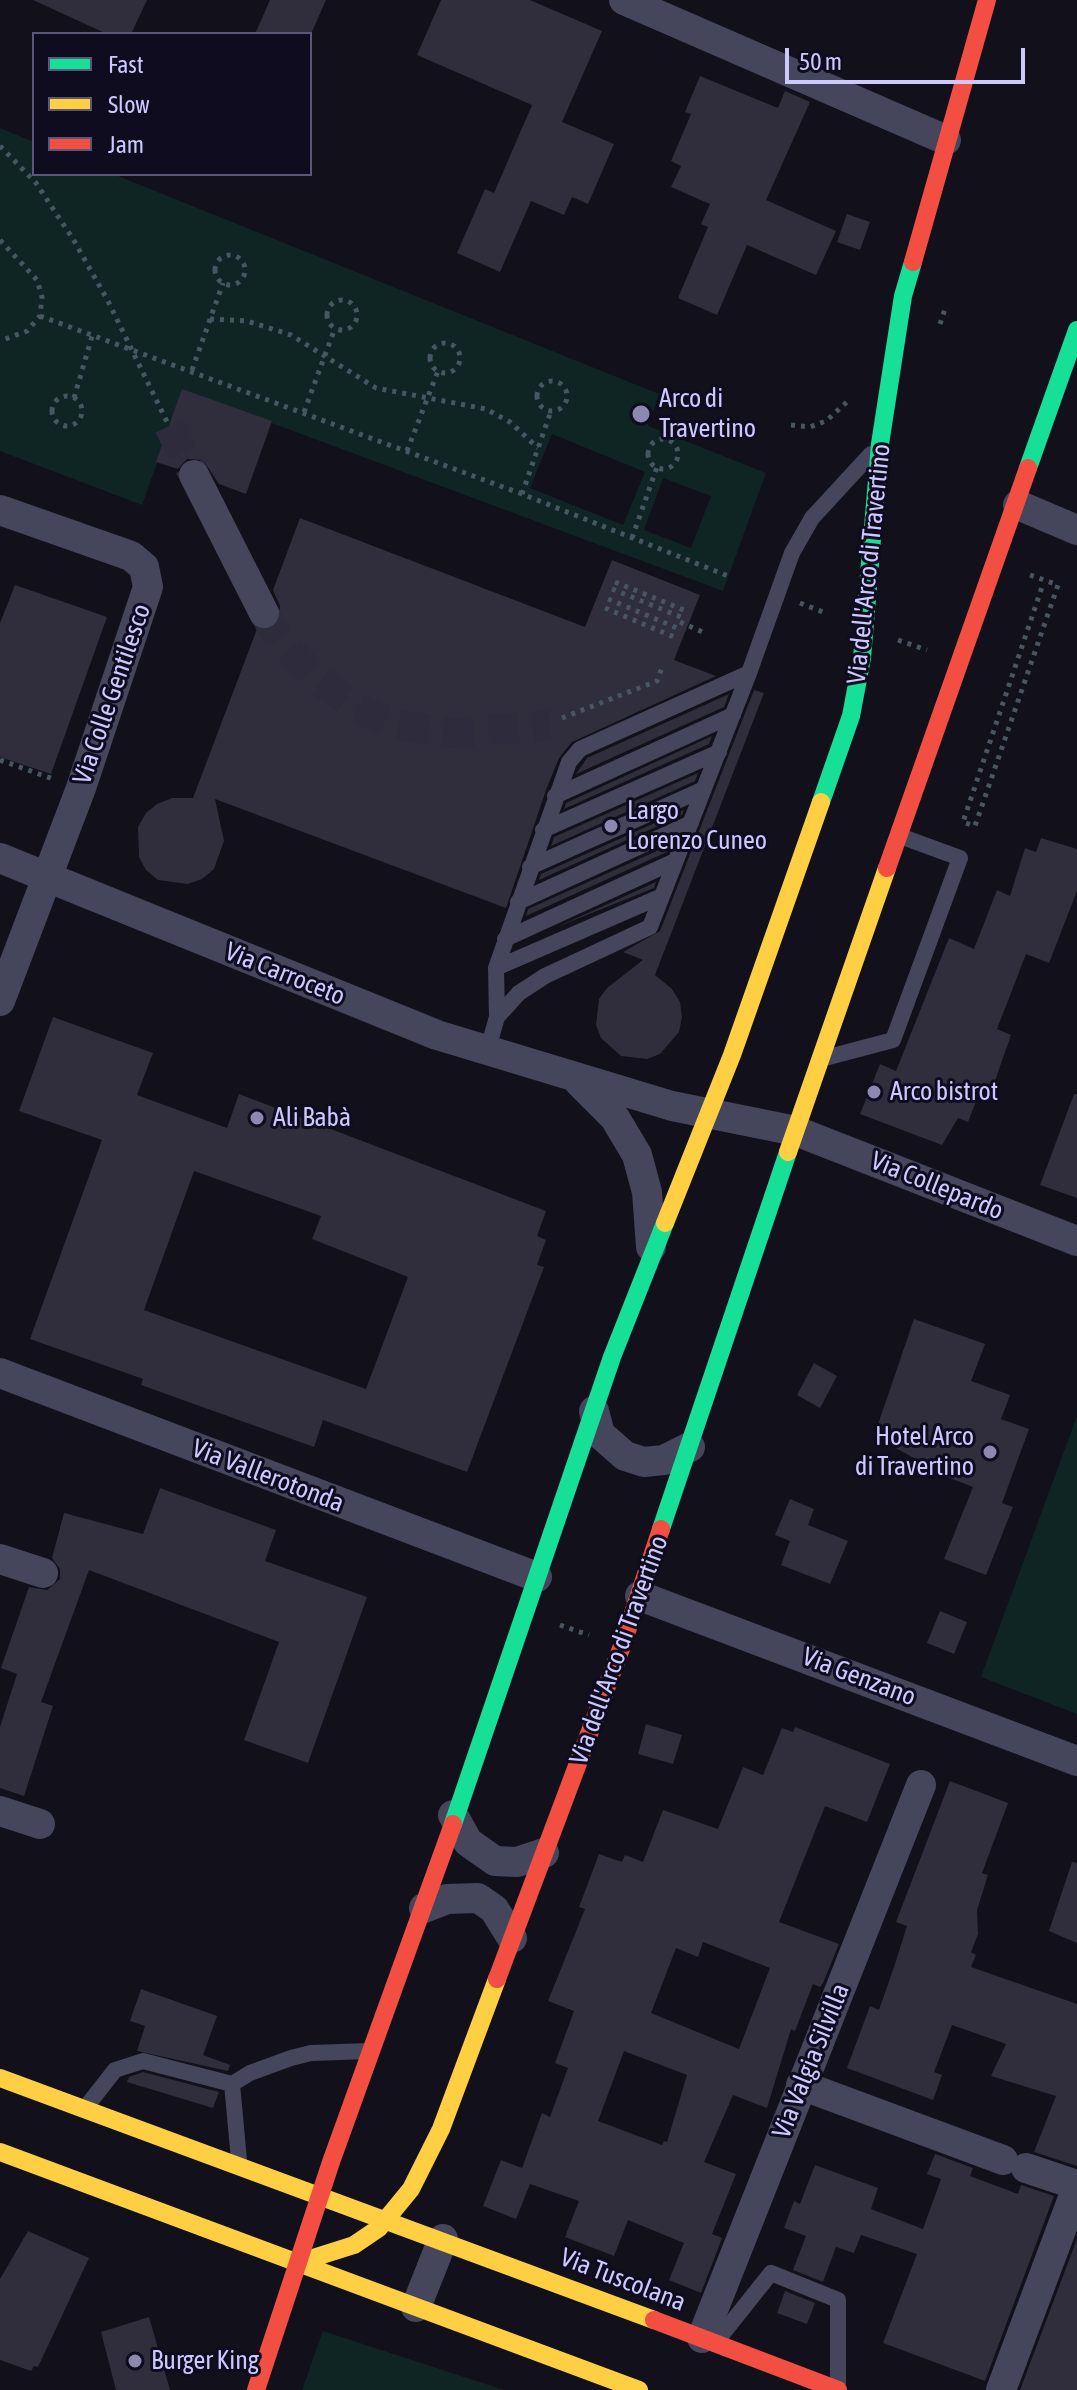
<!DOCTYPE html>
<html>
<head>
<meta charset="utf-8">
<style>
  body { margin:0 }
  #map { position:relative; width:1077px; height:2390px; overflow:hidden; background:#12101a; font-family:"Asap Condensed",sans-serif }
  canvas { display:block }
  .legend { position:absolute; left:32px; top:32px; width:280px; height:144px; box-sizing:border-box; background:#0e0c1e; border:2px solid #5a5878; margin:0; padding:10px 14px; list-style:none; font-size:24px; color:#cdc9ff }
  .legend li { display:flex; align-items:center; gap:16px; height:40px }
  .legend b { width:40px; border:2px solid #5a5878 }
  .scale { position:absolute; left:785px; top:48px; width:240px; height:36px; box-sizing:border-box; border:4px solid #cdc9ff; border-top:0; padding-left:10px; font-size:24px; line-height:28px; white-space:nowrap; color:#cdc9ff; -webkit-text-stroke:6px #0e0c1e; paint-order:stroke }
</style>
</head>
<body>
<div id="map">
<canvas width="1077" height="2390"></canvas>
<ul class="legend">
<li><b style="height:10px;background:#16e098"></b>Fast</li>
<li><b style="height:10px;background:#ffcf43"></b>Slow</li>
<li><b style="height:10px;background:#f24e42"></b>Jam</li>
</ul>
<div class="scale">50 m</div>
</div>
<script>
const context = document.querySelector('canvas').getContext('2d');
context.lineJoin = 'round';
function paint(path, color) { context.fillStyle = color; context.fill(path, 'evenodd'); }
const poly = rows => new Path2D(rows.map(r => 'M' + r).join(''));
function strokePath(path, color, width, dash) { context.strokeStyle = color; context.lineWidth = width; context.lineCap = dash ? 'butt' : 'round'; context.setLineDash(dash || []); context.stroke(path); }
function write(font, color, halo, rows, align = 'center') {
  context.font = font + ' "Asap Condensed",sans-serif'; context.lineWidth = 6; context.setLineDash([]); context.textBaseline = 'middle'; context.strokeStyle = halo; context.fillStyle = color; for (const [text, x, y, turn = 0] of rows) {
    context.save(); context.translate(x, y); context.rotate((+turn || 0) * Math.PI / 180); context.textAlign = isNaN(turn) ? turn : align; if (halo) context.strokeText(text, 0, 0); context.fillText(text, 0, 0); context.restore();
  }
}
paint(poly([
  [0,128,34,142,34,174,113,174,659,394,648,426,766,473,723,591,183,390,142,505,0,451],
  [552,434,645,472,623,525,530,488],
  [663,478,711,496,691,548,644,530],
  [1077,1416,1077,1714,981,1677],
  [323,2331,504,2390,302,2390]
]), '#0f2524');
paint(poly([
  [33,0,147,0,131,34,107,34],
  [270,0,326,0,311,34,255,34],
  [441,0,530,0,602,31,562,122,614,144,588,204,572,197,564,215,531,201,500,272,457,253,485,189,494,193,532,105,417,55],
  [700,76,778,108,785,91,810,102,766,200,836,231,816,275,747,245,717,315,678,298,708,227,701,224,710,204,671,187,681,166,671,161,691,114,685,112],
  [847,214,870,222,860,250,837,242],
  [182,389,272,421,246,494,219,484,203,460,187,459,178,469,156,462],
  [300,518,585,627,612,560,700,595,674,660,716,676,572,742,559,758,546,790,506,908,215,799,224,841,214,869,202,879,188,884,158,880,146,870,139,857,138,827,146,813,157,804,172,798,193,798,257,629,271,629,279,622,280,606,273,590],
  [15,585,107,617,51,774,0,757,0,623],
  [754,690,764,693,655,975,672,989,680,1002,682,1017,679,1032,660,1054,647,1059,621,1056,601,1038,596,1025,599,999,607,988,643,960,623,952,660,931],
  [729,694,724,707,576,774,587,758],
  [712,736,709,744,564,809,566,803],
  [698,773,695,781,551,846,554,837],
  [684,810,682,815,539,880,541,874],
  [1041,838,1077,849,1077,891,1049,963,1026,954,997,1029,1011,1035,989,1098,979,1094,968,1122,958,1118,942,1145,860,1114,880,1064,896,1071,949,938,974,949,997,890,1010,896,1025,848,1036,852],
  [670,845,667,852,526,916,528,909],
  [656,882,654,888,557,927],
  [53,1017,153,1053,137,1095,227,1128,239,1094,546,1211,537,1236,546,1240,537,1265,544,1267,467,1472,323,1420,314,1447,141,1385,143,1379,30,1339,102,1140,19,1111],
  [194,1171,321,1216,312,1239,408,1277,366,1389,144,1310],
  [1074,1094,1077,1094,1077,1198,1040,1185],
  [914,1319,985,1344,971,1381,1010,1395,1001,1419,1029,1429,1002,1503,1013,1507,986,1575,944,1559,973,1487,921,1467,923,1463,874,1436],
  [814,1363,837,1376,820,1408,797,1395],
  [160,1488,276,1530,265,1561,367,1597,308,1763,244,1740,279,1642,89,1570,41,1702,53,1706,24,1796,0,1788,0,1727,17,1674,1,1668,29,1587,47,1590,60,1579,60,1569,52,1558,64,1513,143,1534],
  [790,1499,814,1509,808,1525,848,1541,830,1584,781,1565,790,1541,775,1535],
  [940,1611,967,1622,954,1654,927,1643],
  [646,1724,682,1735,673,1764,638,1754],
  [795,1727,890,1764,867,1822,825,1806,779,1922,839,1944,823,1983,820,1987,813,1984,795,2031,791,2029,767,2108,733,2095,704,2162,736,2174,712,2234,722,2238,701,2293,669,2280,684,2243,628,2220,614,2256,565,2237,579,2201,530,2184,516,2219,483,2206,501,2160,522,2168,542,2113,550,2117,568,2068,555,2063,574,2011,548,2001,585,1909,579,1907,599,1854,622,1862,625,1855,643,1862,663,1810,718,1829,743,1767,763,1775,782,1728,793,1732],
  [703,1942,770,1968,739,2049,651,2013,676,1948,698,1957],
  [624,2051,687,2075,667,2142,664,2141,662,2145,598,2121],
  [950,1781,1008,1803,982,1873,988,1875,977,1910,978,1934,971,1952,976,1955,971,1967,1077,2004,1077,2166,1034,2152,1056,2096,991,2076,1006,2044,952,2025,934,2072,942,2075,933,2100,847,2068,870,2006,879,2010,894,1967,907,1926,896,1922],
  [1072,1862,1077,1863,1077,1943,1049,1931],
  [141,1989,217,2016,203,2055,230,2065,228,2071,137,2051,145,2026,130,2021],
  [143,2072,219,2092,213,2108,127,2082,129,2077],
  [935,2154,973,2168,970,2176,1018,2194,1021,2185,1054,2196,985,2381,883,2343,917,2254,861,2235,854,2253,836,2247,823,2282,793,2270,806,2236,784,2228,794,2201,800,2204,815,2165,878,2188,871,2209,923,2229,941,2179,927,2174],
  [28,2231,89,2258,38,2367,34,2366,31,2371,0,2360,0,2279],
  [1077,2239,1077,2390,1020,2390],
  [785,2291,815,2303,807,2324,777,2313],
  [149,2317,170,2390,116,2390,101,2332]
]), '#302d3d');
strokePath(poly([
  [169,426,194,475],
  [264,613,278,637,316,679,357,707,392,724,454,733,550,725]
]), '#2e2c3c', 30, [30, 15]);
strokePath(poly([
  [0,146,36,183,73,239,108,301,169,426],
  [0,240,37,280,42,297,40,316,27,331,0,341],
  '215 270a15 15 0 1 1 30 0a15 15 0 1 1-30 0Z',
  '327 315a15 15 0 1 1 30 0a15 15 0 1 1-30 0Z',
  [40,316,522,494,728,576],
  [210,319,247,321,291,335,376,388,486,409,510,422,538,448],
  [940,324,946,306],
  '430 358a15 15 0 1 1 30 0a15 15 0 1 1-30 0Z',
  [192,370,223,283],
  '537 396a15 15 0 1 1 30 0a15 15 0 1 1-30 0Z',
  '52 411a15 15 0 1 1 30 0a15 15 0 1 1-30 0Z',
  [74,398,93,333],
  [304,412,335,328],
  [791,425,810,427,826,421,848,401],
  '648 454a15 15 0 1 1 30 0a15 15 0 1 1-30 0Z',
  [407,451,438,371],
  [522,494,551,411],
  [632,538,657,467],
  [1030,575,1058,585,975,826,963,822,1042,587],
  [615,582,684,610],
  [612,589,681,617],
  [608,599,677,628],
  [800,603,828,614],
  [605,608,674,637],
  [680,622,707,634],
  [898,640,927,650],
  [562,718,657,681,663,665],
  [0,760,53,779],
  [560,1625,589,1635]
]), '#475662', 5, [4, 6]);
strokePath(poly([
  [555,796,733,715],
  [543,830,719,752],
  [530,867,704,789],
  [518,902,691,823],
  [505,939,675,861],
  [496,968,662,896],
  [497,1017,519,993,545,976,650,927,749,673,792,553,812,518,871,454],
  [487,1052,497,1017,496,968,569,762,580,749,749,673],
  [825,1058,893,1040,960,858,900,836],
  [232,2084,250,2073,291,2058,311,2053,370,2051],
  [86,2107,115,2070,143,2061,232,2084,239,2160],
  [716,2342,771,2273,838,2300,838,2388]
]), '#45455b', 16);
strokePath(poly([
  [624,0,946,140],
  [194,475,264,613],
  [1018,505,1077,530],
  [0,510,131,556,144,567,148,587,81,788,0,1001],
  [0,858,437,1035,672,1106,796,1131,1077,1241],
  [579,1082,615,1118,637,1155,647,1192,651,1247],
  [0,1373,537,1577],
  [594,1411,600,1434,625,1456,644,1462,664,1460,690,1447],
  [0,1559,43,1573],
  [640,1596,1077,1761],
  [0,1811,40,1824],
  [453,1815,468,1842,495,1861,517,1862,544,1853],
  [424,1908,447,1899,478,1898,494,1909,512,1938],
  [801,2085,1003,2160],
  [1026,2168,1077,2185],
  [416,2307,443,2239],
  [702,2338,921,1785],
  [1001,2390,1073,2198]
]), '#45455b', 30);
strokePath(poly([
  [1028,468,1077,330],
  [821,802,851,716,862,658,880,444,903,296,913,262],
  [661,1529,788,1152],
  [453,1824,612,1357,665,1223]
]), '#16e098', 18);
strokePath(poly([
  [788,1152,887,868],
  [665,1223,732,1055,821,802],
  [0,2078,654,2320],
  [0,2152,639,2390],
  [297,2263,354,2245,379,2228,411,2189,441,2129,497,1979]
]), '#ffcf43', 18);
strokePath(poly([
  [913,262,987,0],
  [887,868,1028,468],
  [497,1979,622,1646,661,1529],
  [654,2320,838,2390],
  [256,2390,331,2162,453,1824]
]), '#f24e42', 18);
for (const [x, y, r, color] of [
  [641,414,10,"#8c88af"],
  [611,826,8,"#8c88af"],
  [874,1092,8,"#8c88af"],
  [257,1118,8,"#8c88af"],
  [990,1452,8,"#8c88af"],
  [135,2361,8,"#8c88af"]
]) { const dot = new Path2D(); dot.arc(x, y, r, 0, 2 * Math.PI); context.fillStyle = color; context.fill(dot); strokePath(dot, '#0e0c1e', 3); }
write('26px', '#cdc9ff', '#0e0c1e', [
  ["Arco di",659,399],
  ["Travertino",659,429],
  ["Largo",627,811],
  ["Lorenzo Cuneo",627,841],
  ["Arco bistrot",890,1092],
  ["Ali Babà",273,1118],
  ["Hotel Arco",974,1437,"right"],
  ["di Travertino",974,1467,"right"],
  ["Burger King",151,2361]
], 'left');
write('26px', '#cdc9ff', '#0e0c1e', [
  ["Via dell'Arco di Travertino",869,564,-84],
  ["Via Colle Gentilesco",112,694,-71],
  ["Via Carroceto",285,974,22],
  ["Via Collepardo",937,1186,22],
  ["Via Vallerotonda",268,1476,21],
  ["Via dell'Arco di Travertino",619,1650,-70],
  ["Via Genzano",859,1677,21],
  ["Via Valgia Silvilla",811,2061,-68],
  ["Via Tuscolana",623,2280,21]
]);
</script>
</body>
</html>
